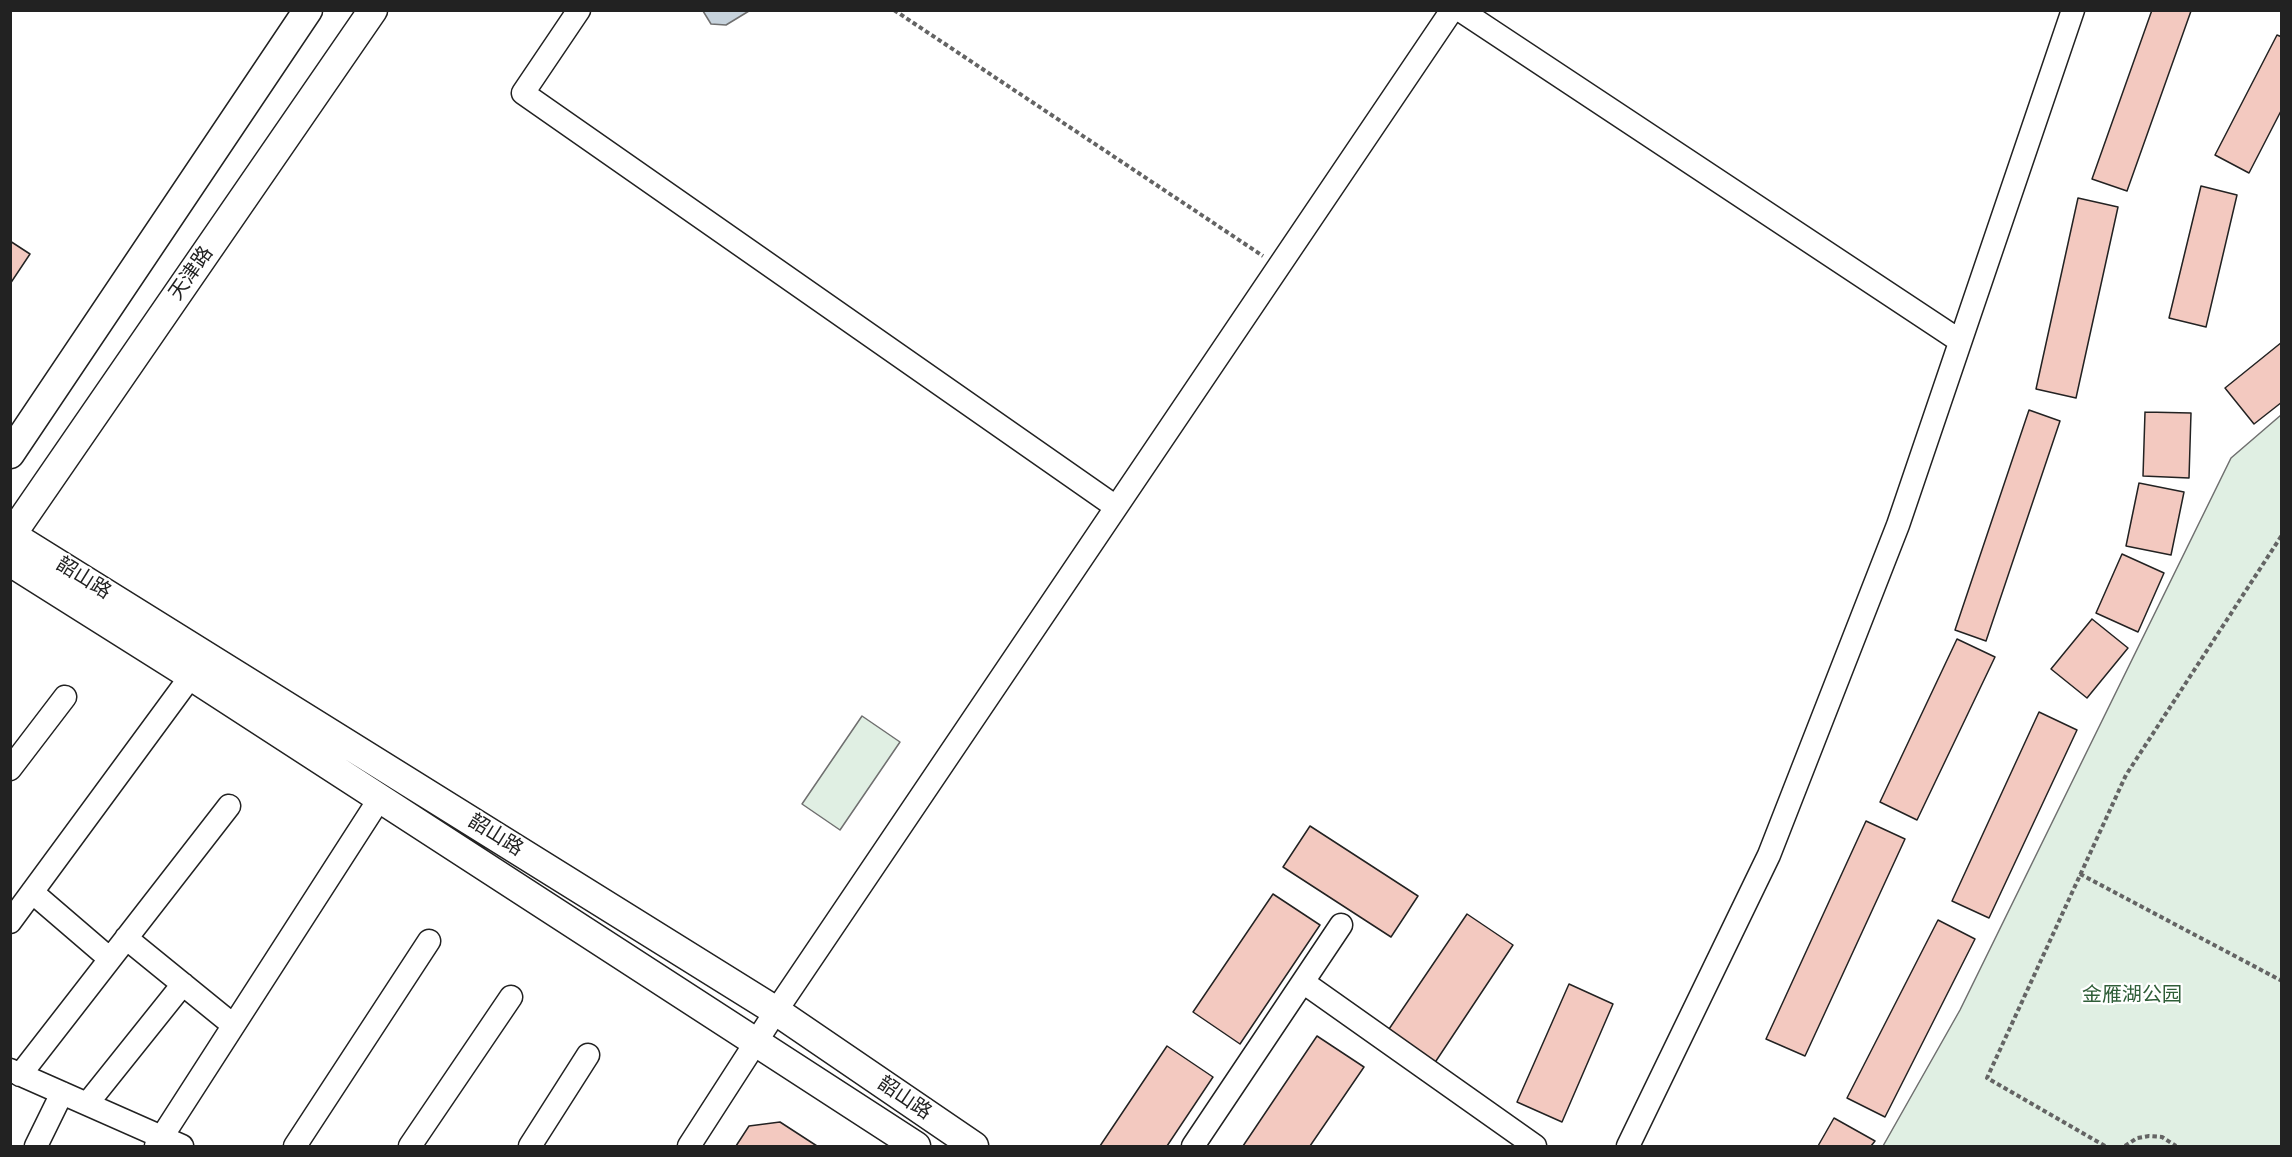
<!DOCTYPE html>
<html>
<head>
<meta charset="utf-8">
<style>
  body { margin:0 }
  #map { position:relative; width:2292px; height:1157px; overflow:hidden; background:#fff; font-family:"Nunito Sans",sans-serif }
  canvas { display:block }
  .frame { position:absolute; inset:0; border:12px solid #222; pointer-events:none }
</style>
</head>
<body>
<div id="map">
<canvas width="2292" height="1157"></canvas>
<div class="frame"></div>
</div>
<script>
const context = document.querySelector('canvas').getContext('2d');
context.lineJoin = 'round';
function paint(path, color) { context.fillStyle = color; context.fill(path, 'evenodd'); }
const poly = rows => new Path2D(rows.map(r => 'M' + r).join(''));
function strokePath(path, color, width, dash) { context.strokeStyle = color; context.lineWidth = width; context.lineCap = dash ? 'butt' : 'round'; context.setLineDash(dash || []); context.stroke(path); }
function write(font, color, halo, rows, align = 'center') {
  context.font = font + ' "Nunito Sans","Noto Sans SC",sans-serif'; context.lineWidth = 4.5; context.setLineDash([]); context.textBaseline = 'middle'; context.strokeStyle = halo; context.fillStyle = color; for (const [text, x, y, turn = 0] of rows) {
    context.save(); context.translate(x, y); context.rotate((+turn || 0) * Math.PI / 180); context.textAlign = isNaN(turn) ? turn : align; if (halo) context.strokeText(text, 0, 0); context.fillText(text, 0, 0); context.restore();
  }
}
const green = poly([
  [2281,415,2281,1146,1883,1146,1960,1010,2231,458,2281,415],
  [862,716,900,742,840,830,802,804,862,716]
]);
paint(green, '#e0efe3');
strokePath(green, '#6f6f6f', 1.5);
const water = poly([
  [703,11,703,10,749,11,726,25,711,24,703,11]
]);
paint(water, '#c7d3dd');
strokePath(water, '#6f6f6f', 1.5);
const building = poly([
  [2152,10,2191,11,2127,191,2092,179,2152,10],
  [2277,35,2282,37,2282,109,2249,173,2215,155,2277,35],
  [2201,186,2237,195,2206,327,2169,318,2201,186],
  [2078,198,2118,207,2076,398,2036,389,2078,198],
  [10,241,30,254,10,284,10,241],
  [2282,342,2282,402,2254,424,2225,388,2282,342],
  [2029,410,2060,421,1986,641,1955,630,2029,410],
  [2145,412,2191,413,2189,478,2143,476,2145,412],
  [2139,483,2184,492,2171,555,2126,546,2139,483],
  [2122,554,2164,573,2138,632,2096,613,2122,554],
  [2092,619,2128,648,2087,698,2051,669,2092,619],
  [1957,639,1995,657,1917,820,1880,802,1957,639],
  [2039,712,2077,730,1989,918,1952,901,2039,712],
  [1866,821,1905,839,1805,1056,1766,1039,1866,821],
  [1310,826,1418,896,1391,937,1283,867,1310,826],
  [1273,894,1320,925,1240,1044,1193,1012,1273,894],
  [1467,914,1513,945,1434,1064,1387,1032,1467,914],
  [1938,920,1975,939,1885,1117,1847,1098,1938,920],
  [1569,984,1613,1004,1562,1122,1517,1102,1569,984],
  [1317,1036,1364,1067,1310,1146,1243,1146,1317,1036],
  [1167,1046,1213,1077,1167,1146,1100,1146,1167,1046],
  [1834,1118,1875,1141,1871,1146,1818,1146,1834,1118],
  [780,1122,817,1146,736,1146,749,1126,780,1122]
]);
paint(building, '#f3c9c0');
strokePath(building, '#222', 1.5);
const minor = poly([
  [579,10,523,93,1116,507],
  [1460,10,1960,341],
  [10,769,65,697],
  [32,892,110,959],
  [10,922,191,676],
  [126,938,233,1025],
  [1303,982,1535,1146],
  [10,1070,182,1146],
  [20,1075,229,806],
  [87,1104,183,984],
  [36,1146,62,1093],
  [156,1146,380,798],
  [295,1146,429,941],
  [410,1146,511,997],
  [530,1146,588,1055],
  [689,1146,776,1011,1452,10],
  [1193,1146,1341,925],
  [1628,1146,1769,855,1898,525,2073,10]
]);
const major = poly([
  [10,454,308,10],
  [10,534,776,1011,974,1146],
  [10,537,373,10],
  [10,562,191,676,916,1146]
]);
strokePath(minor, '#222', 25);
strokePath(major, '#222', 31);
strokePath(poly([
  [894,10,1263,256],
  [2080,874,2282,981],
  [2105,1146,1987,1078,2126,775,2282,535],
  [2125,1146,2137,1138,2149,1136,2162,1137,2176,1146]
]), '#646464', 4, [4.5, 3]);
strokePath(minor, '#fff', 22);
strokePath(major, '#fff', 28);
write('20px', '#222', '#fff', [
  ["天津路",192,274,-55],
  ["韶山路",83,579,32],
  ["韶山路",495,836,32],
  ["韶山路",904,1099,34]
]);
write('20px', '#2f5e38', '#fff', [
  ["金雁湖公园",2132,996]
]);
</script>
</body>
</html>
